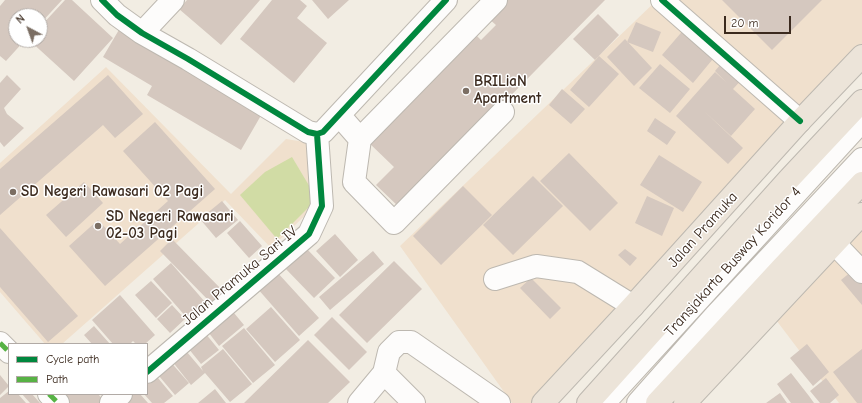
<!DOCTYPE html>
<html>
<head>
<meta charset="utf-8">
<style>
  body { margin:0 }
  #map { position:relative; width:862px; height:403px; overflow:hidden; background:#f2ede3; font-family:"Comic Neue",sans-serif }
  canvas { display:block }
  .legend { position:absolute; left:8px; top:343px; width:140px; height:52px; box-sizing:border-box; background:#fff; border:1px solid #b1aaa5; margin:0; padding:5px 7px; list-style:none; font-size:12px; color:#3b2a1e }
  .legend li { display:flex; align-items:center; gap:8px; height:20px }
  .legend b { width:20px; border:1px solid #b1aaa5 }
  .north { position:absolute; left:8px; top:8px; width:40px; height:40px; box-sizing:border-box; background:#fff; border:1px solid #b1aaa5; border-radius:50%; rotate:319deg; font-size:11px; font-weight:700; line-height:16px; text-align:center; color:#3b2a1e }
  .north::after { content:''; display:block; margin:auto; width:14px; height:18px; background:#7b6e63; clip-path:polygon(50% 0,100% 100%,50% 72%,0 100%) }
  .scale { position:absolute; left:724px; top:16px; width:67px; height:18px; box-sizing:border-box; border:2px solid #3b2a1e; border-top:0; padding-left:5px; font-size:12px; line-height:14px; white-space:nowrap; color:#3b2a1e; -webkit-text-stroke:3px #fff; paint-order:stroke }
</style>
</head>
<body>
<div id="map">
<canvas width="862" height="403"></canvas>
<ul class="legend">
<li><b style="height:5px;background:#00873e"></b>Cycle path</li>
<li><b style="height:5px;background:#57b245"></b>Path</li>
</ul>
<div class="north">N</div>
<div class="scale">20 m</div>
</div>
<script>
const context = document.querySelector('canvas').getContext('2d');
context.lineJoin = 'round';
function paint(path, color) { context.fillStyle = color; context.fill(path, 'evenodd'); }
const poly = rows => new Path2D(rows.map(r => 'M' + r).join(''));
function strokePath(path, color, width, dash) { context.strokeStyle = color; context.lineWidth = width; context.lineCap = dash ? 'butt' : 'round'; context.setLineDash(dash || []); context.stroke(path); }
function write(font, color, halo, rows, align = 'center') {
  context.font = font + ' "Comic Neue",sans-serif'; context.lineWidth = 3; context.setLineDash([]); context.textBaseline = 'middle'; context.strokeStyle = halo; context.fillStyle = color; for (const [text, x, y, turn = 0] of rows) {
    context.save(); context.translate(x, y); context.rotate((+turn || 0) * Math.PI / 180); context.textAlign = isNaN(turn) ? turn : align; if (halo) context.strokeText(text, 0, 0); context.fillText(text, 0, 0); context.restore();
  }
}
paint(poly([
  [657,0,862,0,862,57,544,403,512,403,400,246],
  [106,67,231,194,286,139,311,143,317,204,271,248,225,200,62,344,45,344,0,292,0,163],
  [862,215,862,403,839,403,770,312]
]), '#f0e0cd');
paint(poly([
  [292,157,317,199,277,239,240,195,265,172]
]), '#d1dca5');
paint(poly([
  [5,0,62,0,40,24,40,16,16,16,16,40,25,40,6,61,0,56,0,6],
  [65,0,72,0,113,38,74,81,29,40,40,40,40,27],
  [187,0,260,0,221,45,179,9],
  [272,0,300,0,307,6,297,18,327,43,294,83,240,39],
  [312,0,349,0,328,19],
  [506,0,605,0,400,208,376,185,394,167,367,141,474,33,481,40,496,25,488,18],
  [722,0,822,0,772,50],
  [598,14,619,35,595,60,573,39],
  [636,22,661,32,653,52,627,42],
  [686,27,717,54,693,83,662,55],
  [120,28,263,112,241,150,147,95,152,86,103,57],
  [625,39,652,68,634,86,607,57],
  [599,56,619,74,589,107,570,90],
  [726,58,745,76,733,89,755,109,731,136,704,111,743,148,728,164,676,116,715,72,727,83,715,71],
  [660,64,690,89,670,113,639,88],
  [7,75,21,89,4,108,7,114,24,128,4,147,0,142,0,83],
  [108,75,143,114,115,138,103,125,0,215,0,169],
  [562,89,585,109,571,124,549,105],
  [655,118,676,132,667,145,647,131],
  [155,122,215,189,105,286,69,246,98,220,120,244,168,201,123,151],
  [569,153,618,203,590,231,540,181],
  [659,155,702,182,683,212,640,185],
  [533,176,563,206,513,255,483,225],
  [84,182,103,203,66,237,46,215],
  [463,186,492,215,441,265,413,236],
  [647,196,674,208,662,236,635,223],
  [222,201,238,220,216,238,200,219],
  [240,221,262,246,249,258,227,233],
  [0,228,78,316,48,342,0,287],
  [335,234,358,260,340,277,316,251],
  [172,239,225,293,213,305,160,251],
  [304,246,335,278,314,298,283,266],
  [625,249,637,258,630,266,618,255],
  [373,251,384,264,330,310,319,297],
  [394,261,422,289,367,343,339,315],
  [171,263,205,302,187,318,153,279],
  [857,267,862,273,862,305,841,280],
  [276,271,319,318,299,336,257,288],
  [531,278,561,308,550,319,520,288],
  [151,281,172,303,156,318,135,295],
  [120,295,155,335,145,344,136,344,133,341,130,344,113,344,92,320],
  [172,305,185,319,170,333,157,319],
  [229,307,244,325,219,346,205,328],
  [271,307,300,340,275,362,246,329],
  [332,317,367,352,349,370,314,335],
  [94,326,110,344,92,344,84,335],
  [201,328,219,350,201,364,184,343],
  [244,328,275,365,253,383,222,346],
  [308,340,350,382,328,403,244,403],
  [807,344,829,372,813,386,790,358],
  [181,345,203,371,201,367,223,349,252,384,230,402,205,373,191,385,168,356],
  [862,349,862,403,857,403,833,372],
  [168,359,189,383,175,395,154,370],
  [153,372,173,396,164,403,152,403,144,394,147,394,147,376],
  [791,373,809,396,814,403,791,403,777,384],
  [0,375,9,386,0,395],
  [826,378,839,395,830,403,820,403,810,391],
  [215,389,226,403,198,403],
  [9,391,9,394,18,394,26,403,0,403,0,398],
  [780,393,787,403,766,403],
  [22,394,32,394,40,403,30,403],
  [55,394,98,394,106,403,63,403],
  [130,394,140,394,148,403,119,403]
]), '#d5c8bf');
const minor = poly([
  [102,0,117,15,142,33,188,59,308,132,317,134,323,132,446,0],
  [662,0,800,121],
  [142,33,173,0],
  [339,115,360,139,354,182,394,223,503,112],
  [360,139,496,0],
  [834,243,862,272],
  [495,279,536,266,578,272,633,306],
  [0,343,9,352],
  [147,372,309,234,322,206,317,134],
  [49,394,58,403],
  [111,403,121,394],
  [359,403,384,373],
  [414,403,384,373,389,352,399,342,411,342,499,403],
  [604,403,862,121],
  [638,403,715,316,862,159]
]);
const major = poly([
  [543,403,633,306,800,121,862,56],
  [588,403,789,179,862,101],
  [657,403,781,269,862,183],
  [685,403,862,214]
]);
strokePath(minor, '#bdb8b0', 24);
strokePath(major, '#bdb8b0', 24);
strokePath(minor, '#fdfcfb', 22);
strokePath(major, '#ece4d9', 22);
strokePath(poly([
  [0,343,9,352],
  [49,394,58,403]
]), '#57b245', 5, [10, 5]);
strokePath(poly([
  [102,0,117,15,142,33,188,59,308,132,317,134,323,132,446,0],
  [662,0,800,121],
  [147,372,309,234,322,206,317,134]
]), '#00873e', 6);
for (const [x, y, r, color] of [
  [466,91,4,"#7b6e63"],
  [13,192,4,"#7b6e63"],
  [98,226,4,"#7b6e63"]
]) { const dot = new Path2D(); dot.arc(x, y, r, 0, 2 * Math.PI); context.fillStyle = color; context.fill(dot); strokePath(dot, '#fff', 1.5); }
write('bold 15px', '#3b2a1e', '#fff', [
  ["BRILiaN",474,82],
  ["Apartment",474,99],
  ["SD Negeri Rawasari 02 Pagi",21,192],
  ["SD Negeri Rawasari",106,217],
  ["02-03 Pagi",106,234]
], 'left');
write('15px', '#3b2a1e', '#fff', [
  ["Jalan Pramuka",703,230,-48],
  ["Transjakarta Busway Koridor 4",733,262,-48],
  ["Jalan Pramuka Sari IV",240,276,-40]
]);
</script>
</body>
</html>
